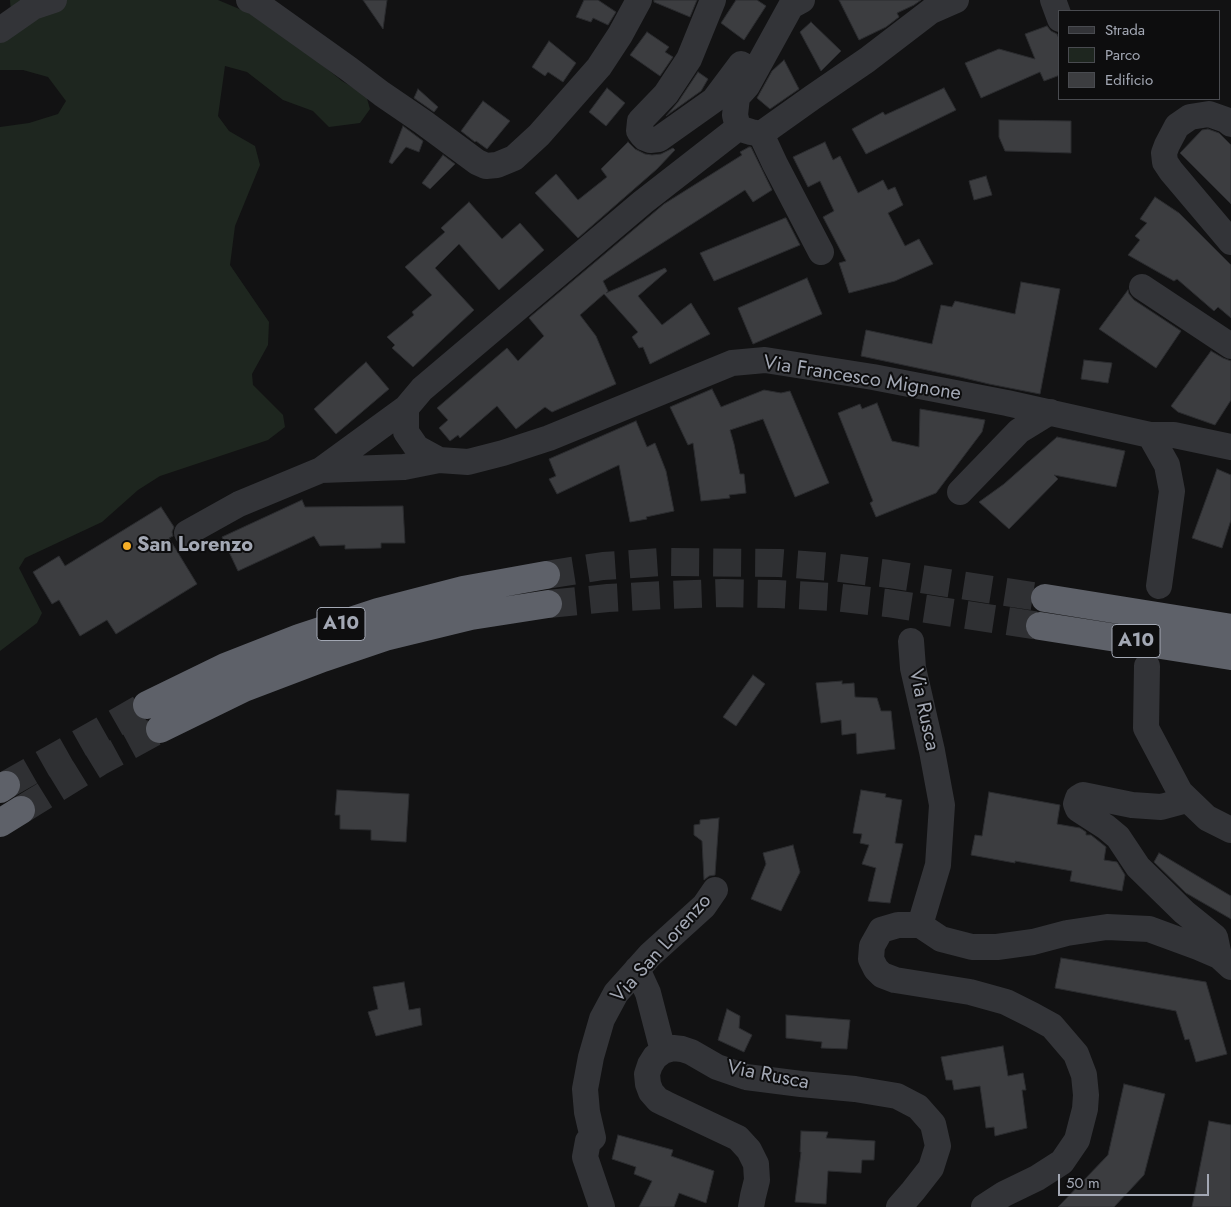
<!DOCTYPE html>
<html>
<head>
<meta charset="utf-8">
<style>
  body { margin:0 }
  #map { position:relative; width:1231px; height:1207px; overflow:hidden; background:#121213; font-family:Jost,sans-serif }
  canvas { display:block }
  .legend { position:absolute; left:1058px; top:10px; width:162px; height:90px; box-sizing:border-box; background:#0d0d0e; border:1px solid #494b50; margin:0; padding:6px 9px; list-style:none; font-size:15px; color:#a3a8b4 }
  .legend li { display:flex; align-items:center; gap:10px; height:25px }
  .legend b { width:25px; border:1px solid #494b50 }
  .scale { position:absolute; left:1058px; top:1174px; width:151px; height:22px; box-sizing:border-box; border:2px solid #a3a8b4; border-top:0; padding-left:6px; font-size:15px; line-height:18px; white-space:nowrap; color:#a3a8b4; -webkit-text-stroke:4px #0d0d0e; paint-order:stroke }
</style>
</head>
<body>
<div id="map">
<canvas width="1231" height="1207"></canvas>
<ul class="legend">
<li><b style="height:6px;background:#333438"></b>Strada</li>
<li><b style="height:14px;background:#1e261f"></b>Parco</li>
<li><b style="height:14px;background:#3c3d40"></b>Edificio</li>
</ul>
<div class="scale">50 m</div>
</div>
<script>
const context = document.querySelector('canvas').getContext('2d');
context.lineJoin = 'round';
function paint(path, color) { context.fillStyle = color; context.fill(path, 'evenodd'); }
const poly = rows => new Path2D(rows.map(r => 'M' + r).join(''));
function strokePath(path, color, width, dash) { context.strokeStyle = color; context.lineWidth = width; context.lineCap = dash ? 'butt' : 'round'; context.setLineDash(dash || []); context.stroke(path); }
function write(font, color, halo, rows, align = 'center') {
  context.font = font + ' Jost,sans-serif'; context.lineWidth = 4; context.setLineDash([]); context.textBaseline = 'middle'; context.strokeStyle = halo; context.fillStyle = color; for (const [text, x, y, turn = 0] of rows) {
    context.save(); context.translate(x, y); context.rotate((+turn || 0) * Math.PI / 180); context.textAlign = isNaN(turn) ? turn : align; if (halo) context.strokeText(text, 0, 0); context.fillText(text, 0, 0); context.restore();
  }
}
paint(poly([
  [10,0,218,0,268,21,342,81,366,95,370,109,360,123,329,127,313,111,283,100,247,72,225,66,218,116,229,131,255,146,260,165,235,226,230,265,269,322,268,345,252,374,253,385,283,415,285,427,268,440,160,476,138,490,102,522,25,558,19,568,42,613,37,623,0,651,0,127,29,123,58,114,66,101,48,77,23,70,0,70,0,41,12,27]
]), '#1e261f');
const building = poly([
  [363,0,387,0,383,29,363,0],
  [584,0,598,0,616,12,608,25,593,18,591,22,576,17,584,0],
  [654,0,697,0,690,17,654,2,654,0],
  [736,0,757,0,766,6,744,40,721,23,736,0],
  [839,0,921,0,914,5,897,13,899,17,886,27,859,40,839,0],
  [811,22,841,51,821,71,800,32,811,22],
  [1047,26,1051,31,1057,34,1060,41,1060,75,1044,81,1040,72,981,98,965,63,999,49,1035,59,1025,34,1047,26],
  [647,32,669,47,665,52,673,57,660,76,630,55,647,32],
  [549,41,576,63,563,82,548,72,545,76,532,67,549,41],
  [784,60,799,89,770,109,757,98,772,71,784,60],
  [698,72,708,79,701,91,666,116,678,102,698,72],
  [607,88,625,103,606,126,589,112,607,88],
  [944,88,956,110,866,154,852,129,883,112,885,115,944,88],
  [418,89,438,107,434,112,414,98,418,89],
  [483,101,510,121,487,149,476,141,475,142,461,131,483,101],
  [999,120,1071,121,1071,153,1005,151,999,137,999,120],
  [403,126,423,141,419,152,406,147,392,164,389,162,403,126],
  [1208,129,1219,133,1231,145,1231,204,1180,153,1202,130,1208,129],
  [628,142,635,149,645,154,652,155,661,154,673,148,675,150,657,169,578,238,535,193,556,174,578,200,607,177,601,169,628,142],
  [825,142,833,160,840,156,858,193,883,180,888,190,895,187,903,205,888,213,905,246,919,239,933,264,895,281,849,293,839,263,846,261,823,217,834,211,820,181,808,187,793,157,825,142],
  [749,147,751,147,772,190,753,202,745,190,603,281,608,291,606,293,665,268,667,271,638,296,662,325,691,303,710,334,650,364,643,347,639,348,632,337,638,332,604,294,580,315,596,336,616,384,552,412,545,407,516,429,497,406,460,438,458,435,450,441,439,428,448,420,437,408,507,348,518,361,544,336,529,318,530,317,664,204,742,155,740,152,749,147],
  [443,155,455,164,430,189,422,183,443,155],
  [986,176,992,195,974,200,969,181,986,176],
  [1155,197,1179,213,1231,265,1231,318,1218,307,1214,311,1177,279,1174,281,1128,255,1140,240,1135,236,1147,223,1140,219,1155,197],
  [469,202,502,239,520,223,544,250,499,290,459,244,435,268,474,310,413,367,392,348,395,345,387,337,414,315,412,312,432,295,405,267,445,232,441,228,469,202],
  [785,218,786,218,800,245,714,281,700,253,785,218],
  [807,278,822,314,753,344,738,308,807,278],
  [1021,282,1060,289,1040,394,989,384,960,377,861,356,866,330,932,344,941,305,952,307,955,301,1015,314,1021,282],
  [1128,290,1129,294,1134,300,1181,331,1156,368,1099,329,1128,290],
  [1211,351,1223,358,1231,361,1231,400,1215,425,1178,412,1171,406,1211,351],
  [1084,360,1112,363,1108,383,1081,379,1084,360],
  [366,362,389,389,336,434,314,409,366,362],
  [712,389,721,407,764,390,781,393,790,391,829,483,795,497,763,419,730,430,734,444,740,474,744,474,746,493,729,495,730,498,701,501,693,443,688,445,670,407,712,389],
  [877,403,892,441,919,447,920,409,985,420,982,432,936,493,876,517,870,503,873,501,838,413,860,404,862,409,877,403],
  [636,421,647,447,655,443,666,471,674,511,646,517,647,519,630,522,619,465,557,494,549,479,556,476,549,459,636,421],
  [1057,437,1125,451,1116,487,1054,475,1058,479,1009,529,979,502,1004,484,1057,437],
  [1217,469,1231,475,1231,520,1222,548,1192,538,1217,469],
  [302,500,305,507,403,506,405,543,381,543,381,548,345,549,345,545,320,546,314,536,238,571,222,537,302,500],
  [161,507,174,527,172,532,173,536,169,538,197,584,116,634,107,620,80,636,59,600,52,604,33,572,59,556,65,566,161,507],
  [753,675,765,684,736,726,723,717,753,675],
  [842,681,842,684,854,683,855,697,877,698,881,711,891,711,895,749,857,754,856,733,842,735,841,720,821,723,816,683,842,681],
  [337,790,409,794,406,842,371,840,371,830,340,829,340,815,335,815,337,790],
  [861,790,886,794,885,797,902,800,895,843,903,844,890,903,868,901,876,868,862,864,869,845,860,843,862,834,853,833,861,790],
  [989,792,1060,805,1057,824,1080,828,1086,832,1086,835,1091,835,1106,847,1104,860,1117,862,1125,875,1122,891,1070,881,1072,871,1015,861,1015,863,971,855,975,835,982,836,989,792],
  [719,818,715,875,709,876,704,880,702,841,694,835,694,825,700,824,700,820,719,818],
  [793,845,800,872,781,911,751,899,766,864,763,853,793,845],
  [1159,853,1231,896,1231,919,1186,893,1154,862,1159,853],
  [1061,958,1206,982,1227,1054,1196,1062,1189,1039,1185,1040,1176,1011,1055,988,1061,958],
  [404,982,409,1010,420,1008,422,1025,376,1036,368,1012,378,1009,373,987,404,982],
  [727,1009,740,1016,739,1028,752,1035,744,1052,718,1040,727,1009],
  [786,1015,850,1020,847,1049,821,1048,822,1042,786,1038,786,1015],
  [1003,1046,1008,1076,1023,1073,1026,1090,1022,1090,1027,1128,995,1136,994,1127,986,1128,980,1086,954,1090,952,1080,946,1080,941,1057,1003,1046],
  [1124,1084,1165,1094,1144,1175,1114,1207,1058,1207,1108,1155,1124,1084],
  [1209,1121,1231,1125,1231,1207,1192,1207,1209,1121],
  [801,1131,828,1132,826,1138,875,1141,874,1160,862,1160,861,1173,828,1171,826,1204,795,1202,801,1152,800,1152,801,1131],
  [618,1135,673,1150,671,1156,714,1171,706,1203,679,1193,674,1207,639,1207,652,1181,634,1174,636,1167,612,1159,618,1135]
]);
paint(building, '#3c3d40');
strokePath(building, '#2b2c2f', 1);
strokePath(poly([
  [546,575,603,566,662,562,779,563,832,567,889,574,1045,598],
  [548,604,608,598,665,595,723,593,777,594,833,597,887,603,1040,626],
  [6,785,147,705],
  [21,810,99,762,160,729]
]), '#2f3033', 28, [28, 14]);
strokePath(poly([
  [249,0,255,2,349,69,382,94,423,122,477,162,486,166,497,165,514,158,539,135,599,67,620,35,639,0],
  [713,0,689,59,666,94,640,121,639,131,642,135,645,138,650,140,659,139,714,100,741,64],
  [802,0,791,6,747,86,737,97,735,115,738,128,643,202,422,389,406,408,406,432,417,448,439,460,468,462,503,453,549,438,732,363,765,360,873,377,1007,403,1150,435,1167,465,1172,491,1159,586],
  [1053,0,1060,19],
  [0,30,33,7,54,0],
  [1231,124,1226,120,1209,114,1190,117,1177,126,1167,145,1164,153,1165,162,1171,171,1231,242],
  [738,128,751,132,761,134,813,97,867,60,931,11,956,0],
  [761,134,775,164,821,252],
  [1142,287,1231,346],
  [406,408,321,470,404,467,439,460],
  [1150,435,1174,435,1231,447],
  [960,492,1019,431,1050,412],
  [187,533,239,504,321,470],
  [911,641,913,668,932,751,942,805,938,865,920,925],
  [1147,666,1146,728,1180,792,1207,818,1231,830],
  [1187,800,1161,807,1132,805,1083,795,1078,798,1076,804,1078,809,1081,811,1106,827,1118,837,1138,867,1184,912,1215,937,1219,956],
  [637,969,648,993,663,1051],
  [602,1207,585,1157,588,1141,593,1138,587,1112,585,1089,591,1057,602,1019,616,993,650,955,704,906,715,890],
  [751,1207,753,1196,757,1180,756,1164,749,1150,738,1138,666,1104,658,1100,651,1092,648,1084,647,1074,650,1065,655,1057,663,1051,673,1048,682,1049,691,1052,717,1067,746,1077,801,1084,855,1089,897,1096,918,1107,933,1124,938,1146,931,1168,913,1191,899,1207],
  [984,1207,1004,1194,1037,1178,1062,1162,1077,1140,1085,1109,1086,1095,1084,1075,1076,1054,1052,1026,1032,1015,1006,1002,970,992,895,980,882,975,876,969,871,959,872,946,881,930,898,925,920,925,941,939,972,947,997,947,1033,942,1067,933,1107,927,1149,929,1198,947,1219,956,1231,967]
]), '#333438', 26);
strokePath(poly([
  [1045,598,1231,628],
  [1040,626,1231,656],
  [147,705,225,667,299,638,378,612,463,590,546,575],
  [160,729,244,688,323,658,385,637,471,616,548,604],
  [0,789,6,785],
  [0,823,21,810]
]), '#5e6169', 28);
for (const [x, y, r, color] of [
  [127,546,5,"#f6ae27"]
]) { const dot = new Path2D(); dot.arc(x, y, r, 0, 2 * Math.PI); context.fillStyle = color; context.fill(dot); strokePath(dot, '#0d0d0e', 2); }
for (const [x, y, w] of [
  [341,624,48],
  [1136,641,48]
]) { const box = new Path2D(); box.roundRect(x - w / 2, y - 16.5, w, 33, 4); context.fillStyle = '#0d0d0e'; context.fill(box); strokePath(box, '#a3a8b4', 1); }
write('bold 19px', '#a3a8b4', null, [
  ["A10",341,624],
  ["A10",1136,641]
]);
write('20px', '#a3a8b4', '#0d0d0e', [
  ["Via Francesco Mignone",862,379,9],
  ["Via Rusca",923,710,78],
  ["Via San Lorenzo",662,949,-48],
  ["Via Rusca",768,1076,11]
]);
write('bold 20px', '#a3a8b4', '#0d0d0e', [
  ["San Lorenzo",137,546]
], 'left');
</script>
</body>
</html>
